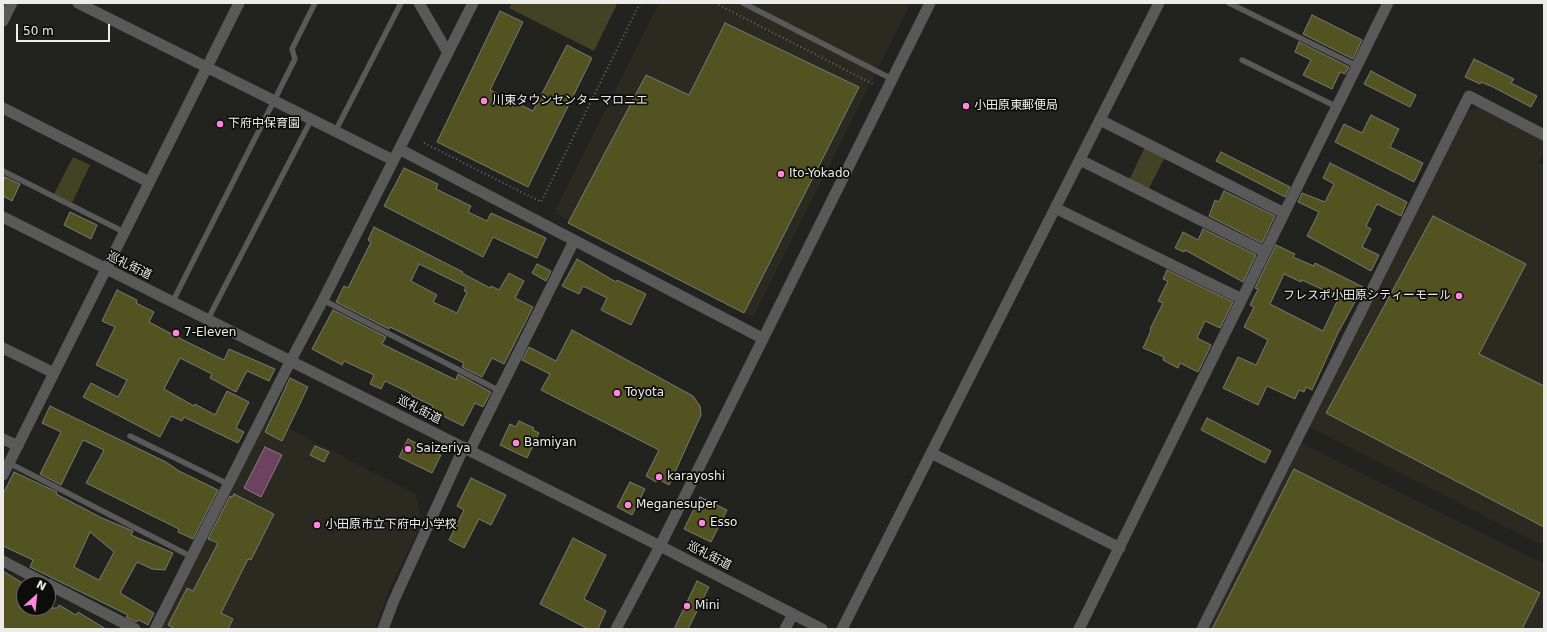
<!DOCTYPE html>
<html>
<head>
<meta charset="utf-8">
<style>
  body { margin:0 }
  #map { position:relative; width:1547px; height:632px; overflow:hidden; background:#22221f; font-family:"DejaVu Sans",sans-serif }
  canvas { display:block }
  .frame { position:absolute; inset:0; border:4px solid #ececea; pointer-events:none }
  .north { position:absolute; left:16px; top:576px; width:40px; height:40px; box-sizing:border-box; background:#0c0c0a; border:1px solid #666664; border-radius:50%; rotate:27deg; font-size:11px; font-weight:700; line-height:16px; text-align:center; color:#ececea }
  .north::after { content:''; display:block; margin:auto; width:14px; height:18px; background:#ff85df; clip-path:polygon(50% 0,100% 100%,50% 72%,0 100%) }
  .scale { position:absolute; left:16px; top:24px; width:94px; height:18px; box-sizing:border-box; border:2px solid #ececea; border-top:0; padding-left:5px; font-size:12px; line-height:14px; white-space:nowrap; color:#ececea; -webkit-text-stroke:3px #0c0c0a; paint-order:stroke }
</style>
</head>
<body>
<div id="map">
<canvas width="1547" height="632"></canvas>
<div class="frame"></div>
<div class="north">N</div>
<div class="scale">50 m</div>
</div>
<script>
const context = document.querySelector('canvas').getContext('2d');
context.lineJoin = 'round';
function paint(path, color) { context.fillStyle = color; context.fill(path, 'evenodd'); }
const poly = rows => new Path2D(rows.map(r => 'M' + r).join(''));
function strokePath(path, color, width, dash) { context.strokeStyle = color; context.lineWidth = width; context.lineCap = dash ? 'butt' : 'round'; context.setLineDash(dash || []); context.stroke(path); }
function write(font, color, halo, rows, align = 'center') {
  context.font = font + ' "DejaVu Sans","Noto Sans JP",sans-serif'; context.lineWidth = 3.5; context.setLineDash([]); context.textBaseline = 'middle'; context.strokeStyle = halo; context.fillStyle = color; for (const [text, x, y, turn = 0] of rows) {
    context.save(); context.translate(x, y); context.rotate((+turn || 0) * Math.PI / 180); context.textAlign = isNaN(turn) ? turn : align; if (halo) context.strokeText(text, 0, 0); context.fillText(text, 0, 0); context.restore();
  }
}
paint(poly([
  [659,3,911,3,753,317,554,213],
  [1479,107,1544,140,1544,151,1538,163,1544,166,1544,546,1309,427,1468,111],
  [266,417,416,494,422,523,391,586,375,629,160,629],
  [1301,443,1544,564,1544,629,1208,629]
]), '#2a2a21');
paint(poly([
  [512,3,615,3,617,4,594,51,509,8],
  [1145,147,1165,157,1148,190,1129,180],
  [73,157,90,165,72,203,54,194]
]), '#424224');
const water = poly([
  [265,447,282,455,261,497,244,488,265,447]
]);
paint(water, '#6b435f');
strokePath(water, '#927689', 1);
const building = poly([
  [500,11,523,22,490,90,533,111,567,45,592,58,528,187,437,142,500,11],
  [1312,15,1362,40,1353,59,1303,34,1312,15],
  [725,23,859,87,744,313,568,223,646,75,689,95,725,23],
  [1299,42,1349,67,1345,74,1340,72,1332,89,1303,75,1311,60,1295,52,1299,42],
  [1474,59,1514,79,1511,83,1537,96,1531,107,1493,87,1481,82,1480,84,1465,77,1474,59],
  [1371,71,1416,95,1410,107,1364,84,1371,71],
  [1371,115,1399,129,1390,147,1423,163,1414,182,1335,142,1344,124,1362,133,1371,115],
  [1221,152,1290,187,1285,197,1216,161,1221,152],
  [1330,163,1407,202,1401,216,1377,204,1366,226,1371,229,1362,247,1379,255,1371,271,1307,236,1319,212,1298,202,1302,193,1325,202,1334,184,1323,178,1330,163],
  [404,168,438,184,436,189,471,206,468,212,487,221,491,213,546,238,537,258,493,237,483,257,384,206,404,168],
  [5,177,20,184,12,201,3,196,3,182,5,177],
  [1224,191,1275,216,1262,243,1209,216,1215,200,1219,202,1224,191],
  [70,212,97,225,91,239,64,225,70,212],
  [1433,216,1526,264,1479,354,1544,386,1544,527,1326,413,1433,216],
  [374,227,463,272,462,273,490,288,491,286,499,290,509,273,524,281,515,298,533,307,504,364,492,358,482,377,462,367,464,363,390,327,389,329,336,302,344,286,348,288,371,242,368,240,374,227],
  [419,264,466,287,464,291,467,292,457,313,433,302,437,295,411,281,419,264],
  [1203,229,1256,255,1243,282,1185,250,1184,252,1175,248,1183,232,1198,240,1203,229],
  [1276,245,1295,254,1293,257,1314,266,1315,263,1363,287,1338,333,1312,390,1306,387,1304,392,1299,390,1295,399,1267,386,1258,405,1223,388,1238,357,1256,365,1268,340,1244,327,1254,307,1250,305,1258,289,1255,288,1276,245],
  [1284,274,1301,282,1302,280,1339,297,1323,331,1270,304,1284,274],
  [577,259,616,282,617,280,646,294,631,325,601,310,607,298,583,286,579,294,562,286,577,259],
  [537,264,551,271,546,281,532,273,537,264],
  [1167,270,1233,302,1220,328,1205,321,1197,338,1211,345,1198,372,1180,363,1178,368,1163,360,1164,357,1143,348,1151,330,1150,329,1163,303,1158,301,1168,281,1163,279,1167,270],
  [117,290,137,300,136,303,154,312,149,322,187,342,224,360,229,349,275,369,269,381,247,371,236,392,210,378,212,374,180,358,164,389,194,406,195,404,215,415,227,391,249,402,236,428,244,432,238,443,184,417,182,421,171,416,160,437,83,397,91,383,118,397,127,380,96,365,115,327,102,321,117,290],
  [333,310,386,337,382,344,456,380,458,374,491,392,483,407,475,403,463,426,431,410,433,406,412,396,412,394,385,381,381,389,370,384,374,375,344,361,342,365,312,349,333,310],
  [572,330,693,396,700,406,701,415,669,485,658,479,656,482,646,476,659,450,541,390,550,374,522,360,529,347,556,361,572,330],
  [290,378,308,387,282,441,265,432,290,378],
  [50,406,166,462,179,471,218,490,193,539,178,532,179,529,86,483,104,450,83,440,61,485,40,474,61,432,42,423,50,406],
  [1207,418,1271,451,1265,463,1201,430,1207,418],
  [519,421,534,428,533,430,539,433,527,458,500,445,510,424,516,427,519,421],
  [408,439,441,455,432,473,399,457,408,439],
  [315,446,329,452,324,462,310,455,315,446],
  [1294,469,1540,593,1522,629,1212,629,1294,469],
  [14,472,57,492,56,494,102,518,133,531,131,535,173,553,165,570,152,569,137,562,120,593,154,613,148,625,139,620,136,622,126,617,128,615,30,567,33,560,3,546,3,494,14,472],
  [90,532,114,552,99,580,74,567,90,532],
  [471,478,506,495,491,525,479,519,464,548,449,540,464,510,457,506,471,478],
  [630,482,645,489,632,515,617,507,630,482],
  [234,494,274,514,251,560,248,559,221,613,233,619,228,629,175,629,168,625,187,588,193,591,218,543,208,539,230,496,232,497,234,494],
  [700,497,727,510,711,542,684,529,700,497],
  [573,538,606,555,584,599,606,611,598,629,588,629,540,604,573,538],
  [3,571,24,584,24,608,57,608,59,605,76,615,78,612,106,629,3,629,3,571],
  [697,581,709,587,688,629,674,629,697,581]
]);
paint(building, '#535322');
strokePath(building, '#797a76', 1);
strokePath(poly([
  [715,3,875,85],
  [424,143,541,202,640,3]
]), '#6d6d6b', 2, [1, 3]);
strokePath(poly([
  [743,3,892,79],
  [1229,3,1357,66],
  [1242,60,1337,107],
  [335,132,401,3],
  [3,171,124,232],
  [323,300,498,390],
  [173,301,295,59,292,49,315,3],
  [208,319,311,120],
  [130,436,228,484],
  [9,463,192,557]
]), '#5a595a', 5.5);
strokePath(poly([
  [78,3,393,160],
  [419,3,448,53],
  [3,21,12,3],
  [3,108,149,182],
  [1100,120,1284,213],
  [1080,160,1265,252],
  [1055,208,1242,299],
  [3,348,54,373],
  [3,439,18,446],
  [470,450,574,241],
  [931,453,1120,548],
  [3,475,239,3],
  [3,561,47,584],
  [48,584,135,629],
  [155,629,291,360],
  [383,629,394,600,464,447],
  [785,629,793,614],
  [842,629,1159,3],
  [1079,629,1388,3],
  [1202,629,1469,96,1544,135]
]), '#5a595a', 11);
strokePath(poly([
  [399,149,762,338],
  [3,217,660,546,822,629],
  [291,360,323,300,473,3],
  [616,629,660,546,930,3]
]), '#5a595a', 11);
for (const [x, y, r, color] of [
  [484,101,4,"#ff85df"],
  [966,106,4,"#ff85df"],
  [220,124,4,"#ff85df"],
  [781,174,4,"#ff85df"],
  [1459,296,4,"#ff85df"],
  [176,333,4,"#ff85df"],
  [617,393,4,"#ff85df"],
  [516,443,4,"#ff85df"],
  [408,449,4,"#ff85df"],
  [659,477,4,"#ff85df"],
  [628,505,4,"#ff85df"],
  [702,523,4,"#ff85df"],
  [317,525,4,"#ff85df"],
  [687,606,4,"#ff85df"]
]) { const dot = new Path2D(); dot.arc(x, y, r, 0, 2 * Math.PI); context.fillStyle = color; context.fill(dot); strokePath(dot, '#0c0c0a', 1.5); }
write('12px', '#ececea', '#0c0c0a', [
  ["川東タウンセンターマロニエ",492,101],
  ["小田原東郵便局",974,106],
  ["下府中保育園",228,124],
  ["Ito-Yokado",789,174],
  ["フレスポ小田原シティーモール",1451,296,"right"],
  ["7-Eleven",184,333],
  ["Toyota",625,393],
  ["Bamiyan",524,443],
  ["Saizeriya",416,449],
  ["karayoshi",667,477],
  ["Meganesuper",636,505],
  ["Esso",710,523],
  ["小田原市立下府中小学校",325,525],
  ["Mini",695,606]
], 'left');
write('12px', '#ececea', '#0c0c0a', [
  ["巡礼街道",129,266,26],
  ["巡礼街道",419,410,27],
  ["巡礼街道",709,556,27]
]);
</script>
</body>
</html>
